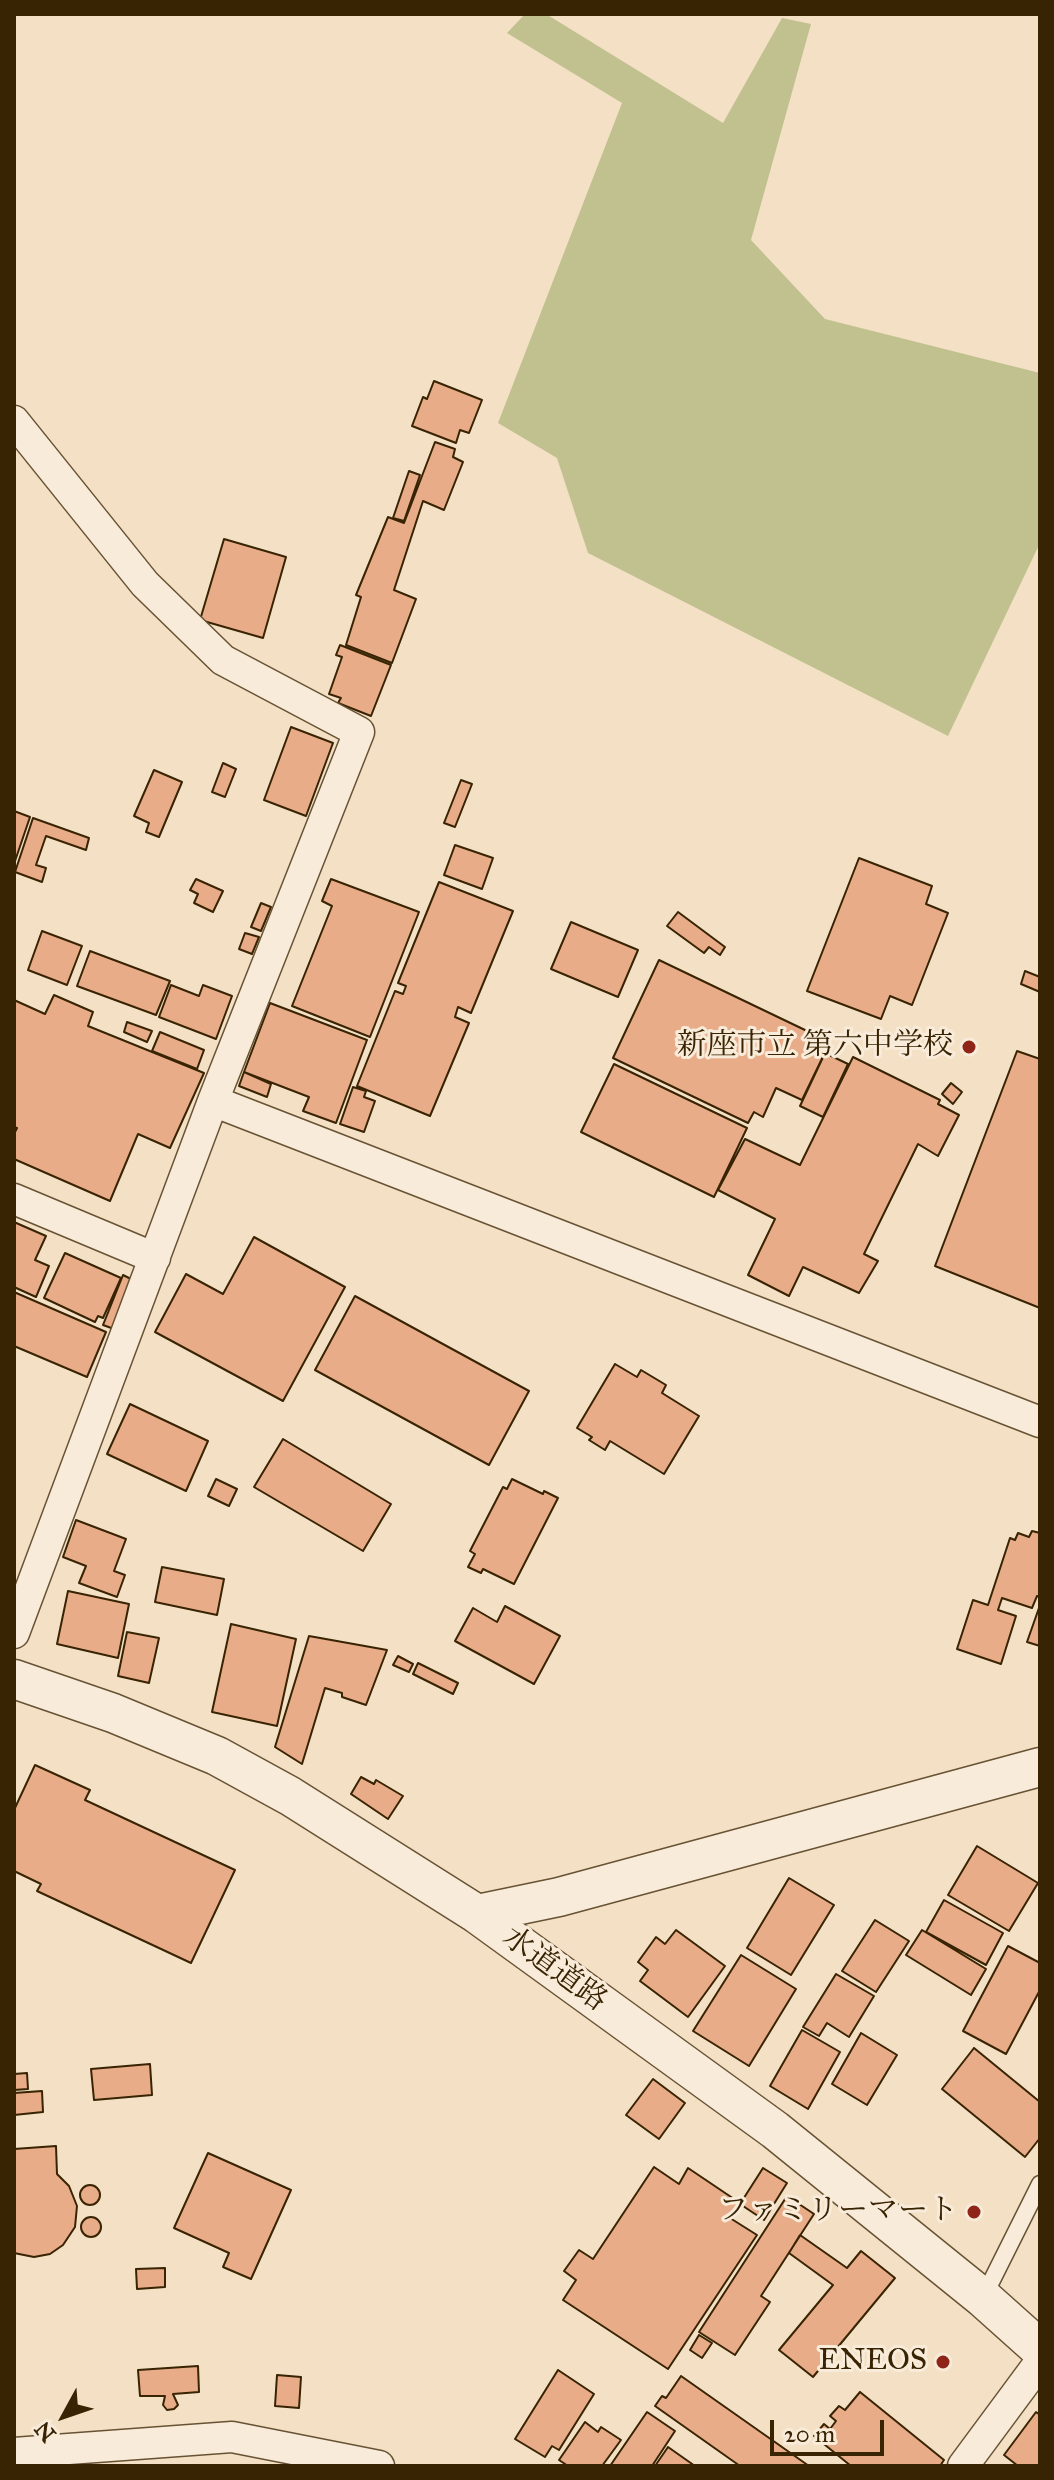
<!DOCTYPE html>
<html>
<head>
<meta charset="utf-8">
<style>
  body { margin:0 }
  #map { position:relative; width:1054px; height:2480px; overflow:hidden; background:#f4e0c5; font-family:"IM FELL Great Primer",serif }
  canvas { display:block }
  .frame { position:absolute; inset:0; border:16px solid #382302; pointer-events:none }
  .north { position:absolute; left:24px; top:2376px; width:80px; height:80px; -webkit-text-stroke:6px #f8ebd9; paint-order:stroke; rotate:230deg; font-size:22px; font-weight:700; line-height:32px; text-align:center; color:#382302 }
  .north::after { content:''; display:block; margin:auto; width:28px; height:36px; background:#382302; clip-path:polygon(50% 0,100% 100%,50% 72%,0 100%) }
  .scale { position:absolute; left:770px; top:2420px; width:114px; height:36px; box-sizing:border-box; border:4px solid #382302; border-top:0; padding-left:10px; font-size:24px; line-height:28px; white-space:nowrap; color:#382302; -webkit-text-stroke:6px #f8ebd9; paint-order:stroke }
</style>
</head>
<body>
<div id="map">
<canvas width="1054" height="2480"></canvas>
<div class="frame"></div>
<div class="north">N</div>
<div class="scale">20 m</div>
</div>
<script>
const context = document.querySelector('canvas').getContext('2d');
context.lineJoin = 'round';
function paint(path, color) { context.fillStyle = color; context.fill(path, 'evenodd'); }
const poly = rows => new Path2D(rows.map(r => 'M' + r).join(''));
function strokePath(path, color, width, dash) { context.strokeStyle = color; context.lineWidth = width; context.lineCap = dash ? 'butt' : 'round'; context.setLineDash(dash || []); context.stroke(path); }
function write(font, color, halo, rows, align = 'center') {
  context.font = font + ' "IM FELL Great Primer","Noto Serif JP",serif'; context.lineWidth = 6; context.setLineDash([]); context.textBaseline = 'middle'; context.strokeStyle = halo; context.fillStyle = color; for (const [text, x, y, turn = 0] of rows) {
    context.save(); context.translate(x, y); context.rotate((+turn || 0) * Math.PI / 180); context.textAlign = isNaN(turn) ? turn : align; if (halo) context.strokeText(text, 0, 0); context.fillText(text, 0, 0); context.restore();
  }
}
paint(poly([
  [525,14,546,14,723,123,782,18,811,24,751,240,825,319,1040,373,1040,543,948,736,588,553,557,458,498,423,622,103,507,33]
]), '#c1c190');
const building = poly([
  [434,381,482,400,469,433,460,430,456,443,412,426,423,397,427,399,434,381],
  [435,442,455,449,453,457,463,462,444,510,423,501,394,590,416,599,392,663,346,645,361,597,356,595,388,517,404,523,435,442],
  [409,471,420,475,404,521,393,518,409,471],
  [224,539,286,557,263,638,200,620,224,539],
  [340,645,391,665,371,716,338,703,341,698,329,694,342,657,336,655,340,645],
  [291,727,333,743,306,816,264,800,291,727],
  [223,763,236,769,225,797,212,792,223,763],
  [154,770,182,782,159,837,146,832,149,823,134,816,154,770],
  [461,780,472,784,455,827,444,823,461,780],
  [14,811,30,817,14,864,14,811],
  [33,818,89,838,86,850,46,836,36,865,46,868,42,882,15,872,33,818],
  [455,845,493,858,482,889,444,875,455,845],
  [859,858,932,886,926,904,948,913,912,1005,890,996,881,1019,807,991,859,858],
  [196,879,223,891,213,912,194,903,198,894,190,890,196,879],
  [331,879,419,912,370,1037,292,1006,332,906,322,901,331,879],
  [439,882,513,911,471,1013,458,1007,455,1017,469,1023,430,1116,357,1086,395,991,403,994,406,986,398,983,439,882],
  [261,903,271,907,261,931,251,927,261,903],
  [678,912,725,947,720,955,709,947,704,953,667,926,678,912],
  [571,922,638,950,618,997,551,969,571,922],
  [42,931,82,946,67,985,28,970,42,931],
  [245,933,259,937,252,954,239,949,245,933],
  [90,951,170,981,156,1015,77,986,90,951],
  [659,960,830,1042,802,1100,776,1088,763,1117,754,1112,748,1123,613,1058,659,960],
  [1025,971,1040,977,1040,992,1021,984,1025,971],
  [171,985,199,996,203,985,232,996,216,1039,159,1017,171,985],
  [54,995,93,1012,88,1026,204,1073,170,1148,138,1134,110,1201,14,1159,14,1134,17,1128,14,1127,14,1000,45,1014,54,995],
  [270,1003,367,1040,336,1123,303,1111,309,1097,244,1072,270,1003],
  [127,1022,152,1031,147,1042,124,1032,127,1022],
  [160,1032,204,1050,197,1069,152,1051,160,1032],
  [1017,1051,1040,1059,1040,1308,935,1266,1017,1051],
  [825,1053,848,1064,823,1117,800,1106,825,1053],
  [853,1057,940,1100,938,1104,959,1115,938,1156,918,1144,864,1254,878,1261,859,1293,803,1267,789,1296,748,1275,775,1219,718,1190,745,1139,800,1165,853,1057],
  [614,1064,747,1128,714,1197,581,1132,614,1064],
  [244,1072,271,1084,267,1097,239,1086,244,1072],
  [951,1083,962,1092,953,1104,942,1094,951,1083],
  [353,1087,366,1091,364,1097,375,1101,364,1132,340,1124,353,1087],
  [14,1222,46,1236,35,1260,49,1266,36,1297,14,1287,14,1222],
  [254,1237,345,1287,283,1401,155,1332,186,1274,223,1294,254,1237],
  [65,1253,121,1278,103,1318,98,1316,95,1322,44,1298,65,1253],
  [123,1275,133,1280,114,1329,103,1325,123,1275],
  [14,1292,106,1332,87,1377,14,1346,14,1292],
  [355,1296,529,1391,489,1465,315,1370,355,1296],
  [615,1364,637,1377,641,1370,666,1385,662,1393,699,1416,664,1474,610,1441,605,1450,589,1440,592,1437,577,1428,615,1364],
  [130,1404,208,1441,186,1491,107,1454,130,1404],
  [283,1439,391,1504,363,1551,254,1487,283,1439],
  [216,1479,237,1489,229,1506,208,1496,216,1479],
  [512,1479,543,1494,544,1491,558,1498,514,1584,483,1569,481,1573,468,1567,475,1554,470,1551,503,1487,507,1489,512,1479],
  [76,1520,126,1539,114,1571,125,1575,117,1597,79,1583,86,1566,63,1557,76,1520],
  [1032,1531,1040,1533,1040,1597,1037,1596,1032,1608,1002,1598,998,1610,1016,1616,1001,1664,957,1649,973,1600,988,1605,1010,1538,1015,1540,1018,1533,1029,1537,1032,1531],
  [162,1567,224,1579,217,1615,155,1602,162,1567],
  [68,1591,129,1604,118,1658,57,1644,68,1591],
  [1040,1605,1040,1646,1027,1642,1040,1605],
  [505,1606,560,1636,534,1684,455,1641,473,1608,497,1622,505,1606],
  [231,1624,296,1639,277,1726,212,1712,231,1624],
  [127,1632,159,1638,149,1683,118,1676,127,1632],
  [309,1636,387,1650,366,1705,342,1697,342,1693,325,1688,302,1764,275,1747,309,1636],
  [398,1656,413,1664,409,1672,393,1665,398,1656],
  [418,1663,458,1683,453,1694,413,1674,418,1663],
  [35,1765,90,1790,85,1800,235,1870,191,1963,37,1891,41,1884,14,1871,14,1810,35,1765],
  [361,1777,374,1784,376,1780,403,1796,388,1819,351,1794,361,1777],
  [977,1846,1038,1883,1009,1931,948,1895,977,1846],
  [789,1878,834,1905,791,1975,747,1948,789,1878],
  [944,1900,1003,1933,986,1965,926,1932,944,1900],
  [875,1920,909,1941,876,1992,842,1971,875,1920],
  [676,1930,725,1966,688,2017,640,1981,648,1970,638,1962,656,1937,665,1944,676,1930],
  [922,1930,986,1969,971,1995,906,1955,922,1930],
  [1008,1946,1040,1963,1040,1990,1006,2054,963,2031,1008,1946],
  [741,1955,796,1989,749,2066,693,2031,741,1955],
  [836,1974,874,1996,849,2037,827,2023,819,2036,803,2027,836,1974],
  [802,2030,840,2052,808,2109,770,2086,802,2030],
  [861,2033,897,2055,867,2105,832,2084,861,2033],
  [974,2048,1040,2102,1040,2138,1025,2157,942,2089,974,2048],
  [150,2064,152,2095,94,2100,91,2069,150,2064],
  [27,2073,28,2089,14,2090,14,2074,27,2073],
  [653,2079,685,2103,659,2139,626,2115,653,2079],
  [42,2091,43,2112,14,2115,14,2093,42,2091],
  [56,2146,57,2174,69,2186,77,2206,75,2227,63,2245,50,2254,34,2257,14,2253,14,2149,56,2146],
  [208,2153,291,2190,251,2279,223,2267,229,2253,174,2228,208,2153],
  [654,2167,679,2184,688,2168,740,2203,730,2218,757,2235,668,2369,563,2300,576,2280,564,2271,579,2250,593,2259,654,2167],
  [763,2168,787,2183,764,2220,740,2204,763,2168],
  '80 2195a10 10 0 1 1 20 0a10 10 0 1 1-20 0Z',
  [787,2196,814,2214,761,2296,770,2302,735,2355,699,2332,787,2196],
  '81 2227a10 10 0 1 1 20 0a10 10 0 1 1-20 0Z',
  [800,2235,847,2268,861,2251,895,2278,813,2377,779,2350,833,2285,789,2253,800,2235],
  [165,2268,165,2287,137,2289,136,2269,165,2268],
  [699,2335,712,2343,702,2358,690,2350,699,2335],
  [198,2366,199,2392,173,2394,178,2405,174,2409,167,2410,163,2405,165,2396,140,2396,138,2370,198,2366],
  [558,2370,594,2394,559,2450,552,2446,545,2457,515,2439,558,2370],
  [277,2375,301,2377,299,2408,275,2406,277,2375],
  [681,2376,809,2466,740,2466,655,2406,662,2396,666,2398,681,2376],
  [860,2392,944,2460,940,2466,851,2466,814,2436,824,2424,830,2429,836,2421,830,2416,839,2406,845,2410,860,2392],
  [647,2412,675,2431,652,2466,610,2466,647,2412],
  [1036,2412,1040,2415,1040,2466,1018,2466,1004,2455,1036,2412],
  [585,2422,598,2432,601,2427,621,2440,602,2466,568,2466,559,2460,585,2422],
  [668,2447,695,2466,655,2466,668,2447]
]);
paint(building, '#e9ac89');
strokePath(building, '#382302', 2);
const service = poly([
  [983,2298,1040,2184]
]);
const minor = poly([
  [14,421,145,584,223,660,359,732,213,1101,14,1633],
  [213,1101,1040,1422],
  [14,1199,155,1258],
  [14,2453,232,2437,379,2466],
  [963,2466,1040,2362]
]);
const tertiary = poly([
  [14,1679,113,1713,217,1756,290,1796,477,1914,775,2130,983,2298,1040,2349],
  [477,1914,559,1897,1040,1767]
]);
strokePath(service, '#675233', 19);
strokePath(minor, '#675233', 33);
strokePath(tertiary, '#675233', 41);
strokePath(service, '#f8ebd9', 16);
strokePath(minor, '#f8ebd9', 30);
strokePath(tertiary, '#f8ebd9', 38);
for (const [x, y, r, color] of [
  [969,1047,8,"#8f2418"],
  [974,2212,8,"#8f2418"],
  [943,2362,8,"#8f2418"]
]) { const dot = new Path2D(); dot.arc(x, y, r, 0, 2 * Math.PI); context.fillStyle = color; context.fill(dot); strokePath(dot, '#f8ebd9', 3); }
write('30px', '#382302', '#f8ebd9', [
  ["新座市立 第六中学校",953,1047],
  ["ファミリーマート",958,2212],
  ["ENEOS",927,2362]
], 'right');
write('30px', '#382302', '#f8ebd9', [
  ["水道道路",554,1970,36]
]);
</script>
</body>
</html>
